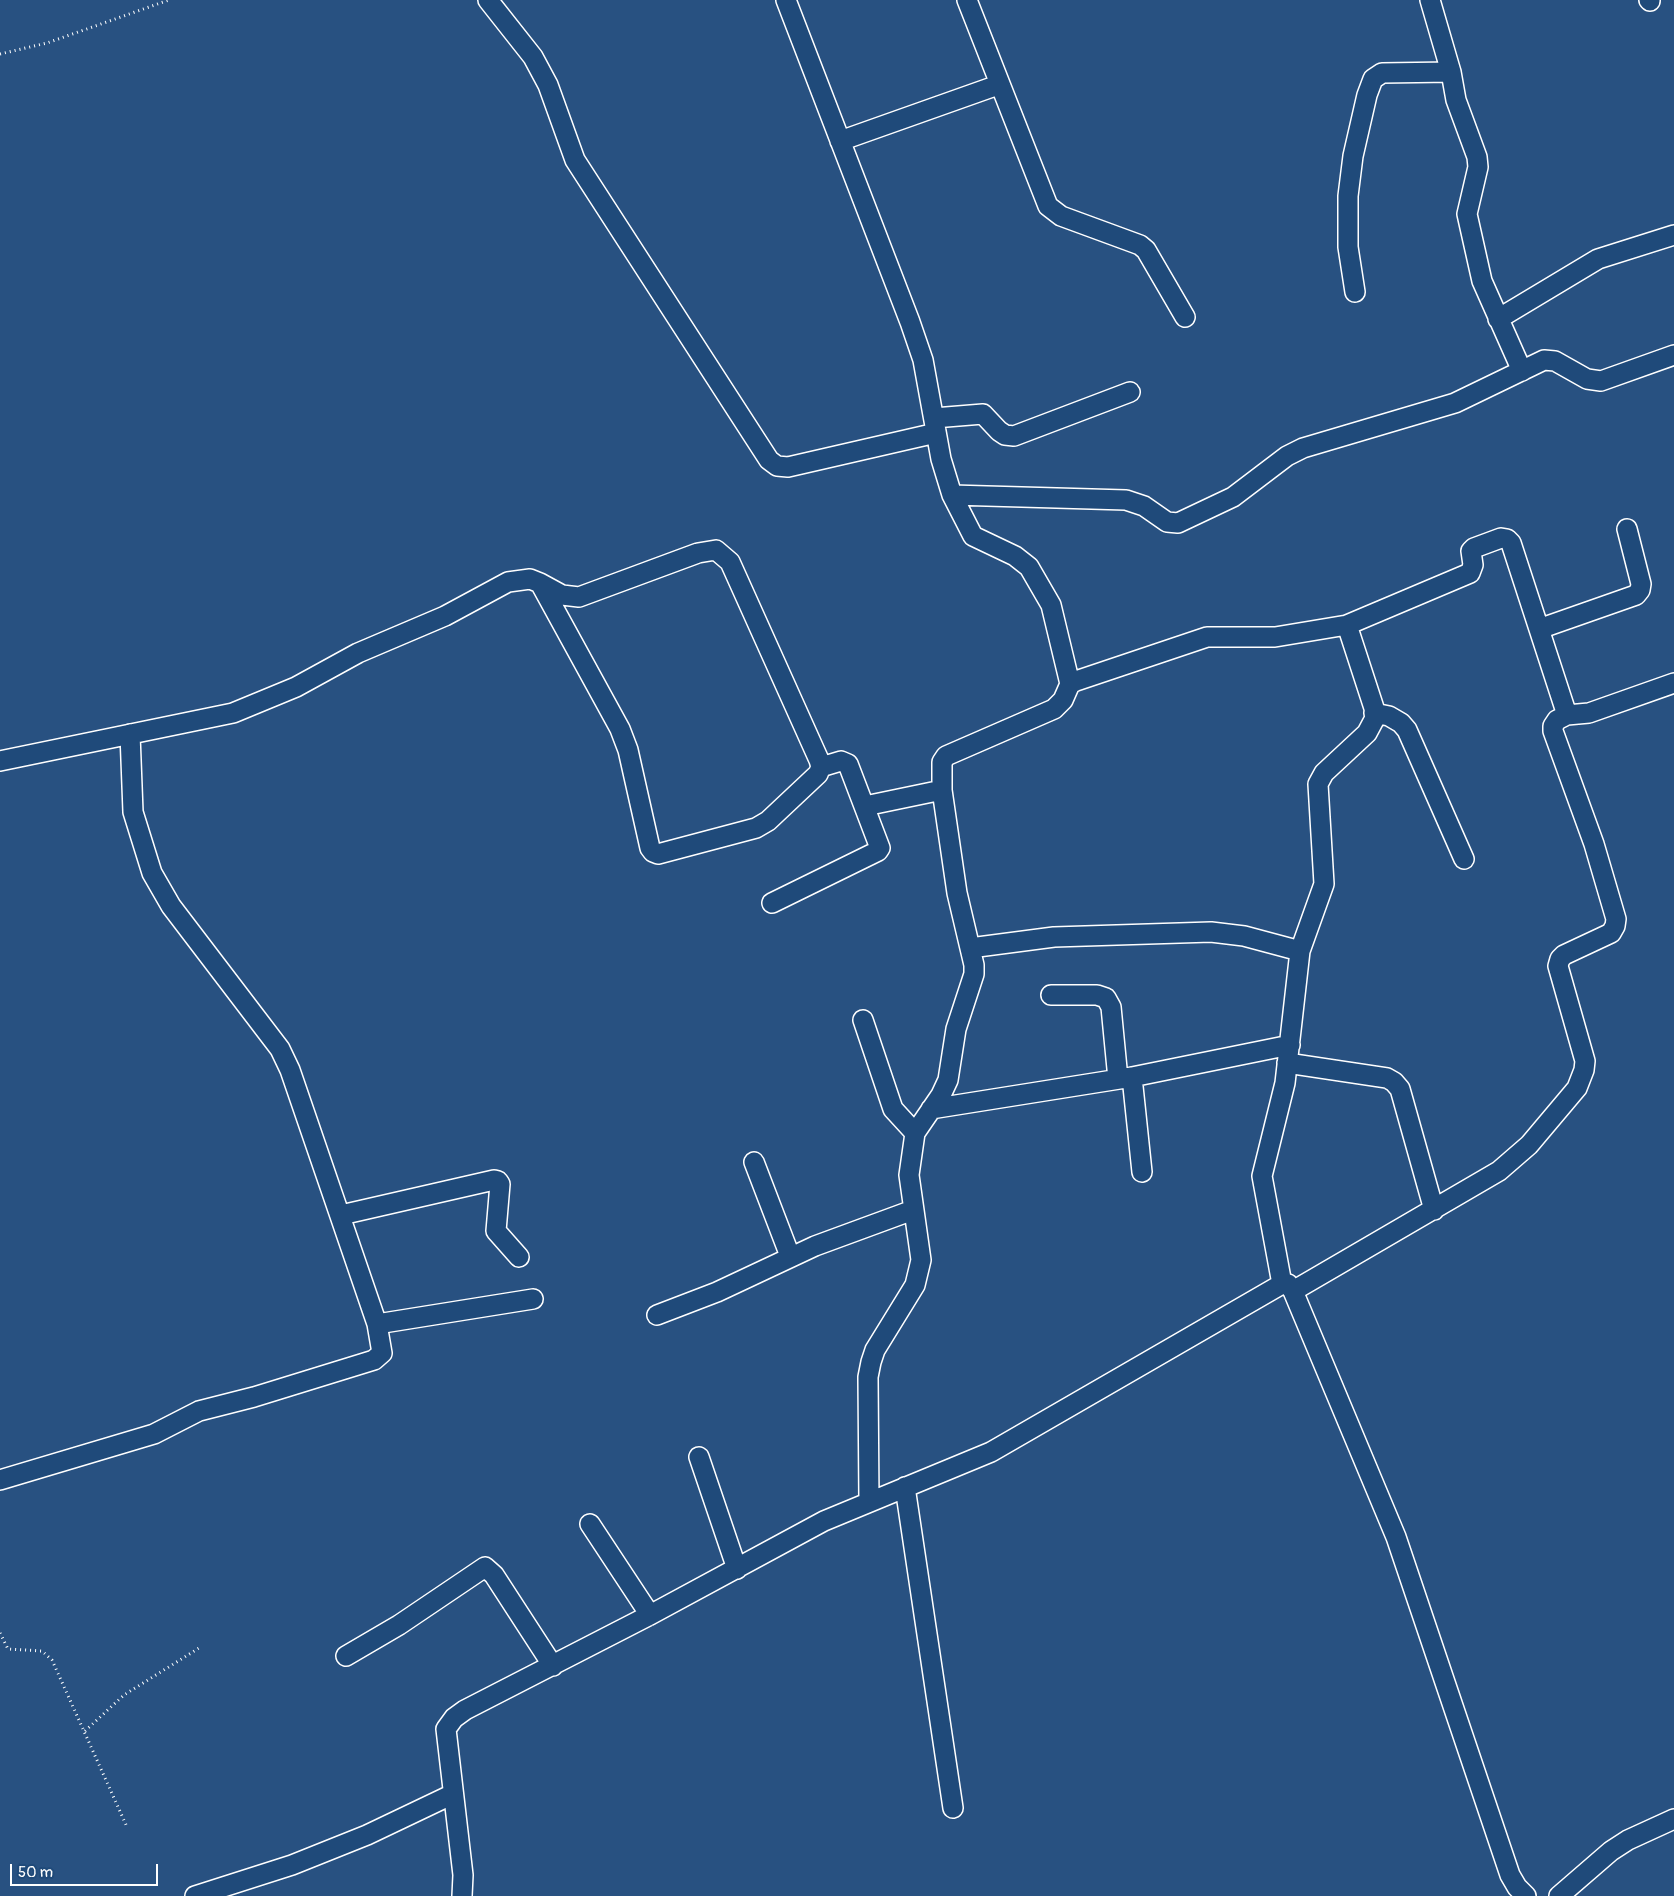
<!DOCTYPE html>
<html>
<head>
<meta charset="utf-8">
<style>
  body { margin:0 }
  #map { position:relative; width:1674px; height:1896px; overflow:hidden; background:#285181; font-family:Pangolin,sans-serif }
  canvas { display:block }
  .scale { position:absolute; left:10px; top:1864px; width:148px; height:22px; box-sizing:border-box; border:2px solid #fff; border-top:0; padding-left:6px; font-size:15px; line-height:18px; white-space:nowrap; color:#fff; -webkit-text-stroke:4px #1f4a7a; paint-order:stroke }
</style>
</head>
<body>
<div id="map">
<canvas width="1674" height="1896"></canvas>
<div class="scale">50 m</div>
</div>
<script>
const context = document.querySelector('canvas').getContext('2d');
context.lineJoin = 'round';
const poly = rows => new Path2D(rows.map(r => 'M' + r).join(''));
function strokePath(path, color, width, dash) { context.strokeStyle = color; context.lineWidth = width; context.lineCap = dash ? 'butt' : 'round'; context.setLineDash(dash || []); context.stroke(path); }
const street = poly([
  [488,0,533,57,548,85,575,160,769,460,777,466,788,467,936,433],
  [786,0,910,322,923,360,941,459,952,495,973,536,1015,556,1029,567,1051,605,1070,684],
  [967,0,1048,206,1061,216,1140,245,1146,250,1185,317],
  [1430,0,1451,72,1456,100,1477,157,1478,167,1467,214,1482,281,1522,371],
  [1649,0,1650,1],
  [840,141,998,85],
  [1355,292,1348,247,1348,196,1353,156,1367,95,1373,79,1382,73,1451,72],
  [1498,319,1598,259,1674,235],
  [934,418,983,414,999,431,1005,435,1014,436,1130,392],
  [952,495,1126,500,1144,506,1167,522,1178,523,1233,497,1287,456,1303,448,1455,403,1544,360,1555,361,1587,379,1601,381,1674,355],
  [1539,629,1636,595,1640,590,1641,584,1627,529],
  [1374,713,1389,716,1401,723,1407,730,1464,859],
  [0,761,233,713,296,687,358,653,445,616,508,582,530,579,540,583,562,595,579,597,698,553,716,550,730,562,819,760,821,767,818,774,768,821,756,828,658,854,653,852,650,848,628,750,620,729,540,583],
  [865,806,942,790],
  [772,903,878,851,880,848,848,764,841,761,821,767],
  [970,948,1054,937,1211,932,1244,936,1300,951],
  [1051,995,1097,995,1106,998,1111,1007,1118,1079],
  [863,1020,893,1109,915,1133],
  [1287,1063,1387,1078,1394,1082,1400,1089,1434,1210],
  [1132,1077,1142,1172],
  [931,1109,1132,1077,1290,1045],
  [754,1162,790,1256],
  [341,1215,494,1180,498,1181,500,1184,496,1231,519,1257],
  [1282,1284,1262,1176,1285,1083,1300,951,1324,884,1318,784,1324,773,1367,733,1375,718,1374,708,1347,625],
  [1293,1291,1499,1171,1529,1145,1577,1088,1584,1070,1585,1061,1558,966,1560,959,1564,955,1611,933,1615,926,1616,919,1594,844,1553,731,1553,726,1557,720,1567,715,1589,713,1674,683],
  [657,1315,717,1292,815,1246,913,1210],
  [377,1324,533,1299],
  [699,1457,737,1569],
  [0,1480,154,1434,199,1411,254,1397,374,1360,382,1353,377,1324,290,1070,280,1049,171,906,152,873,133,812,130,734],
  [905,1487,953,1808],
  [869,1502,868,1377,871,1362,875,1350,915,1285,921,1260,909,1175,915,1133,941,1095,948,1080,956,1029,974,974,974,965,957,893,942,790,942,762,946,756,1054,709,1063,700,1070,684,1076,681,1207,637,1275,637,1347,625,1470,573,1473,565,1471,551,1474,548,1501,538,1507,539,1511,543,1567,715],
  [590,1524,650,1615],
  [346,1656,399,1625,485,1567,494,1575,553,1666],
  [195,1896,292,1865,367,1835,453,1794],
  [462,1896,463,1875,446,1729,454,1718,465,1710,650,1615,824,1521,991,1452,1282,1284,1288,1284,1293,1291,1396,1537,1510,1875,1517,1887,1526,1896],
  [1559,1896,1611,1851,1628,1840,1674,1819]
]);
strokePath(street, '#fff', 22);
strokePath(poly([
  [0,54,47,43,169,0],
  [0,1633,8,1649,42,1651,52,1660,127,1827],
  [85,1731,124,1695,199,1648]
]), '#fff', 3, [1, 4]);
strokePath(street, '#1f4a7a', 19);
</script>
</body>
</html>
